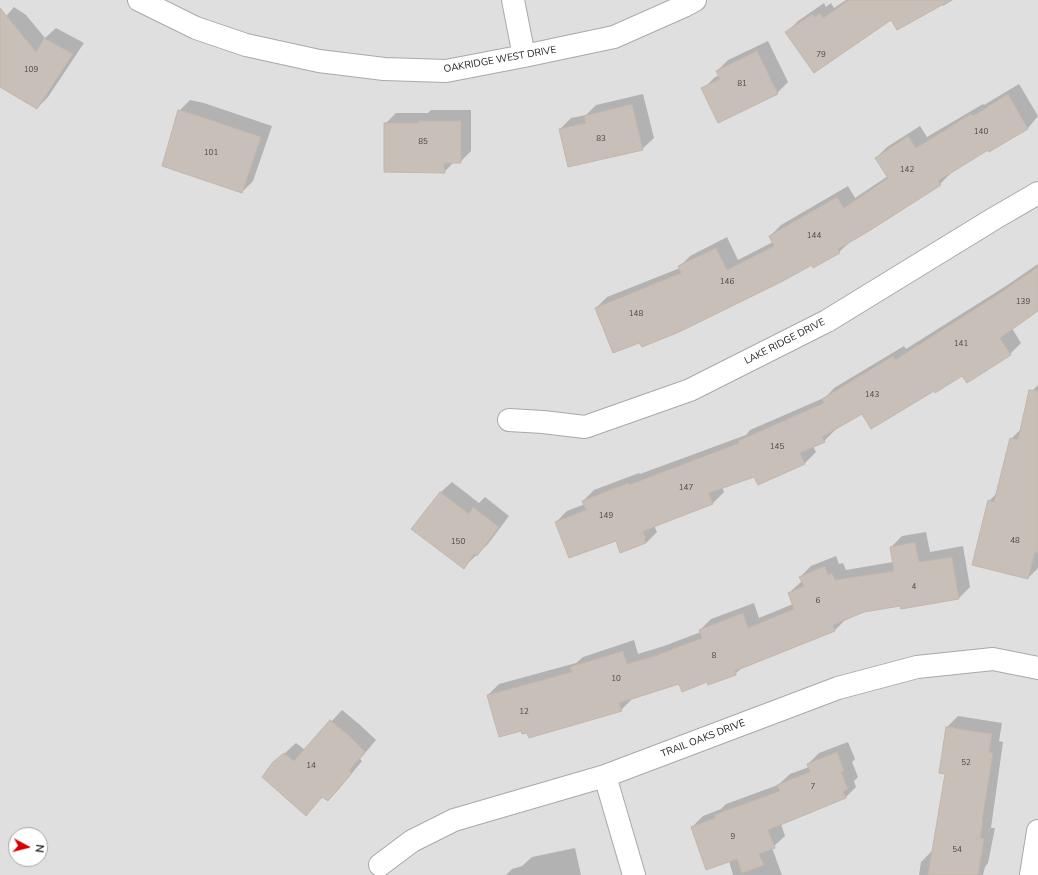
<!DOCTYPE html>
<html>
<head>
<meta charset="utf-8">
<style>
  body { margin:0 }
  #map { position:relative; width:1038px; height:875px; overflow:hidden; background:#f2efe9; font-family:"Nunito Sans",sans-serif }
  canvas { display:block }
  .north { position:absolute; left:8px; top:827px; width:40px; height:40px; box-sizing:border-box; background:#fff; border:1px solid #a7a7a7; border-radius:50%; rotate:97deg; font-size:11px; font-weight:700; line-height:16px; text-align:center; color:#222 }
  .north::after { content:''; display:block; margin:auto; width:14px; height:18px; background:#d40000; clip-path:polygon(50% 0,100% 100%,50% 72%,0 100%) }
</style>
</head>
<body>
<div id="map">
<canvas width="1038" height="875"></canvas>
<div class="north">N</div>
</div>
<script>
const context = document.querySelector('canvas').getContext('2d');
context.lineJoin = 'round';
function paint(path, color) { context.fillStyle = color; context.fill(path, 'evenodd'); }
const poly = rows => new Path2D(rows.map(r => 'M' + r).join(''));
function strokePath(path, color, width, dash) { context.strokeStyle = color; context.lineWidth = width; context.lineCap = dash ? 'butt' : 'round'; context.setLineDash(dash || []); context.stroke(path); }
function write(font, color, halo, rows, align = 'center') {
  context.font = font + ' "Nunito Sans",sans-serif'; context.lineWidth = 3.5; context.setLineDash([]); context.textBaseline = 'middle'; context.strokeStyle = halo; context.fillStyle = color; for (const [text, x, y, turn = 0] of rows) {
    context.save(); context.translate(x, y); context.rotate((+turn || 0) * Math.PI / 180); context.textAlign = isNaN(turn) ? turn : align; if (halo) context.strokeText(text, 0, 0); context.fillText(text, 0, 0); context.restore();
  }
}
paint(poly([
  [0,0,1038,0,1038,875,0,875],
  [16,835,40,835,40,859,16,859]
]), '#e0dfdf');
paint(poly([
  [846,0,953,0,943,6,942,4,892,18,787,32,798,21,824,3,826,7,831,3,834,8],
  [14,7,26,15,45,38,56,28,84,43,48,97,37,108,0,86,0,23],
  [768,41,788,82,777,93,703,89,714,78,719,75,717,71,728,60],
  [1019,84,1038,116,1028,128,989,151,988,148,951,173,940,184,850,242,839,252,814,266,812,263,640,341,596,308,607,297,680,268,679,267,690,256,727,237,738,260,773,242,770,236,781,225,848,186,855,198,888,176,876,158,887,147,920,126,927,137,983,104,984,105],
  [643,94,654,138,642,149,560,129,571,118,586,115,596,105],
  [190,100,204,103,272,126,253,181,242,192,179,111],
  [431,110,471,110,471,151,460,162,454,162,444,172,385,124,396,113,428,113],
  [1038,264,1038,310,1012,328,1021,343,1010,354,963,375,934,390,862,413,834,429,835,430,824,441,813,446,816,452,805,463,758,484,754,475,722,487,724,492,713,503,654,525,657,532,646,543,616,540,556,522,567,511,585,504,583,501,594,490,639,473,640,474,746,435,750,430,826,397,834,388,904,346,906,349,1006,286],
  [641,527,645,538,643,538],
  [1038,385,1038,568,1028,578,989,501,998,492,1011,439,1022,428,1030,393],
  [452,482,479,503,485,497,509,516,488,544,464,567,413,529,441,492],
  [926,532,930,552,963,546,970,587,959,598,901,608,901,605,863,611,846,619,835,630,742,668,735,674,708,681,680,683,632,699,621,710,528,731,488,695,499,684,576,663,583,657,634,640,638,654,664,646,701,632,700,630,711,619,754,603,759,618,793,604,789,593,802,581,800,577,811,566,836,556,839,564,843,563,846,570,893,562,891,547,902,536],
  [342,710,359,724,376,740,360,759,362,761,339,789,328,800,323,796,306,815,274,763,296,743,305,750],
  [958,716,1002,723,999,741,1003,742,991,828,995,828,988,863,985,867,983,875,919,875,921,862,932,851,933,851,946,773,941,773,947,727],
  [848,742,855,759,852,762,858,777,854,781,856,787,845,798,781,824,785,836,772,848,782,875,733,875,729,861,692,827,703,816,721,809,726,804,778,785,790,774,809,767,808,764,819,753],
  [575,848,581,875,506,875,512,869,522,866,532,857]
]), '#0003');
const building = poly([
  [849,0,951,0,897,30,891,20,814,73,785,32,812,14,814,17,820,13,823,18,849,0],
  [0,8,36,52,44,38,73,54,37,109,0,87,0,8],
  [757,51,778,94,718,123,701,88,720,79,716,71,757,51],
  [1008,94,1028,129,989,152,988,150,938,181,941,185,869,231,838,249,840,253,813,268,812,265,781,282,679,332,642,347,639,343,613,353,595,308,681,273,678,266,716,248,727,270,774,246,769,236,837,197,844,208,888,178,875,158,908,136,916,148,971,114,973,116,1008,94],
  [632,104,643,150,568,167,559,129,586,123,584,116,632,104],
  [178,110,193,114,261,137,242,193,162,166,178,110],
  [419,121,461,121,461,163,444,163,445,173,384,172,384,123,419,123,419,121],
  [1038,267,1038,311,1000,338,1011,355,967,383,962,376,935,393,934,391,871,429,862,414,822,437,825,442,800,453,805,464,758,485,754,477,709,493,713,504,661,524,642,532,646,543,620,553,616,541,569,558,555,522,586,510,582,501,628,483,629,485,739,443,738,441,824,403,822,399,893,356,895,360,994,297,1038,267],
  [1029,390,1038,391,1038,553,1035,552,1028,579,972,565,988,500,994,502,1010,438,1018,440,1029,390],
  [440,492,469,514,473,507,499,527,477,556,474,554,464,569,411,529,440,492],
  [915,542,919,562,952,557,959,599,901,609,900,606,864,612,833,625,835,631,735,671,736,675,708,685,707,682,682,692,679,684,619,703,622,711,529,738,527,733,522,734,521,731,499,737,487,695,572,672,570,667,623,651,627,664,652,657,702,638,699,630,743,613,748,628,794,609,788,593,804,586,799,577,825,566,828,575,832,573,835,580,894,571,890,547,915,542],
  [330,720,348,735,365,752,349,771,352,773,328,801,322,797,306,816,262,777,273,762,284,753,294,761,330,720],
  [946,727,992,734,989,752,993,753,982,821,983,821,980,838,984,839,978,875,928,875,945,774,939,773,946,727],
  [837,752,844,771,841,772,848,789,843,791,846,798,768,830,775,848,759,854,764,865,742,873,737,859,706,870,691,827,715,818,714,815,780,791,777,785,810,772,807,764,837,752]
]);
paint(building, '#c7bfb8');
strokePath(building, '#c4b6ab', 1);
const minor = poly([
  [139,0,196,28,246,45,319,61,384,69,446,71,524,56,614,37,684,6,695,0],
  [513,0,524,56],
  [509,420,543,422,585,427,690,390,827,321,995,218,1038,193],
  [605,776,634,875],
  [380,865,412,841,454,820,605,776,838,688,917,667,993,659,1038,668],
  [1031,875,1038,831]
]);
strokePath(minor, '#a9a9a9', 24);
strokePath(minor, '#fff', 22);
write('8px', '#4b4948', null, [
  ["79",821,55],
  ["109",31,70],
  ["81",742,84],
  ["140",981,132],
  ["83",601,139],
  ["85",423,142],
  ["101",211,153],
  ["142",907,170],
  ["144",814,236],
  ["146",727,282],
  ["139",1023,302],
  ["148",636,314],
  ["141",961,344],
  ["143",872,395],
  ["145",777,447],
  ["147",686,488],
  ["149",606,516],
  ["48",1015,541],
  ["150",458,542],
  ["4",914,587],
  ["6",818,601],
  ["8",714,656],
  ["10",616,679],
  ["12",524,712],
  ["52",966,763],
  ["14",311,766],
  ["7",813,787],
  ["9",733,837],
  ["54",957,850]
]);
write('10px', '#222', '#fff', [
  ["OAKRIDGE WEST DRIVE",500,60,-10],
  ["LAKE RIDGE DRIVE",785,342,-27],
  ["TRAIL OAKS DRIVE",703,739,-21]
]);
</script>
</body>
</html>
